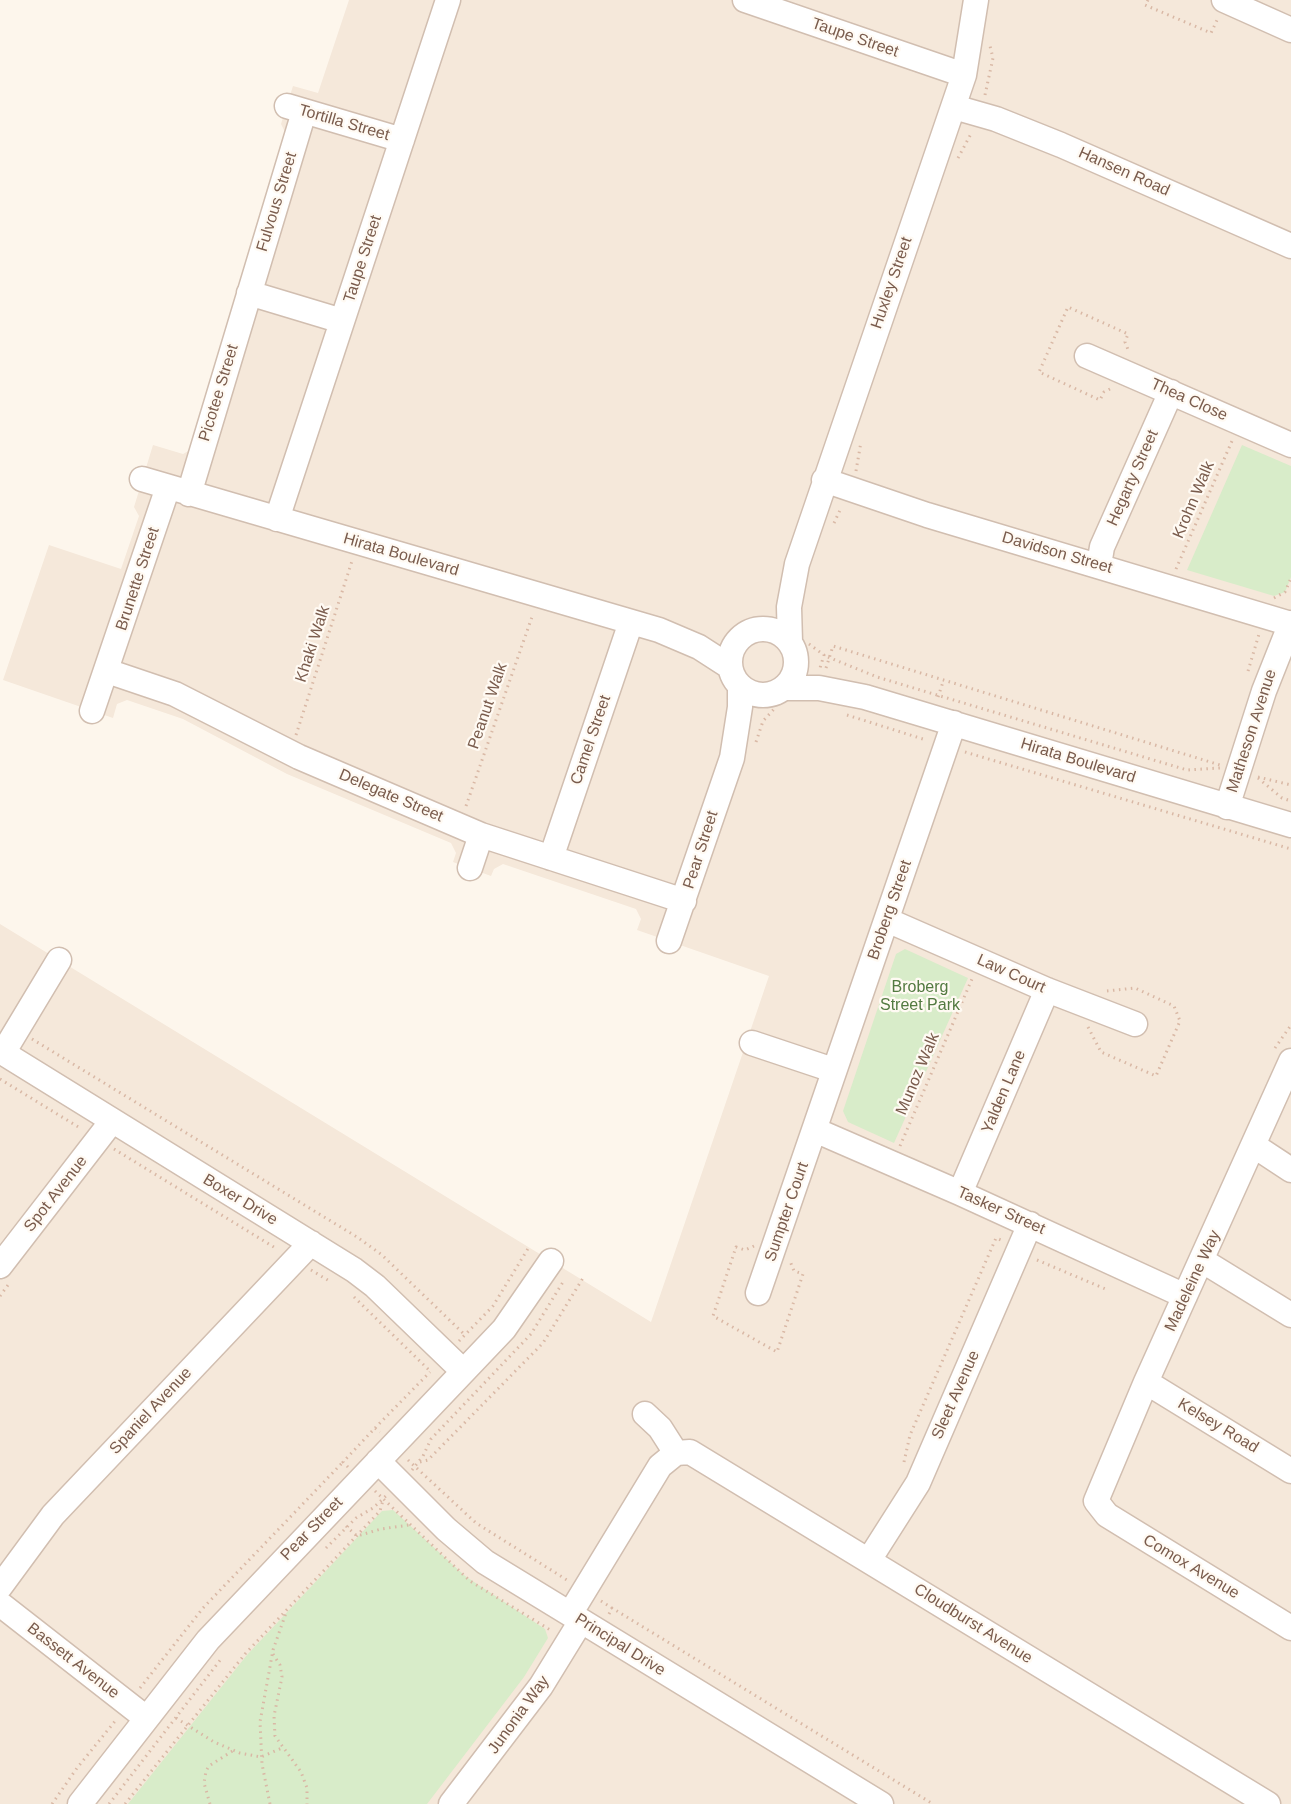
<!DOCTYPE html>
<html>
<head>
<meta charset="utf-8">
<style>
  body { margin:0 }
  canvas { display:block; background:#fdf6ec }
</style>
</head>
<body>
<canvas width="1291" height="1804"></canvas>
<script>
const context = document.querySelector('canvas').getContext('2d');
context.lineJoin = 'round';
function paint(path, color) { context.fillStyle = color; context.fill(path, 'evenodd'); }
const poly = rows => new Path2D(rows.map(r => 'M' + r).join(''));
function strokePath(path, color, width, dash) { context.strokeStyle = color; context.lineWidth = width; context.lineCap = dash ? 'butt' : 'round'; context.setLineDash(dash || []); context.stroke(path); }
function write(font, color, halo, rows, align = 'center') {
  context.font = font + ' Helvetica,sans-serif'; context.lineWidth = 4.5; context.setLineDash([]); context.textBaseline = 'middle'; context.strokeStyle = halo; context.fillStyle = color; for (const [text, x, y, turn = 0] of rows) {
    context.save(); context.translate(x, y); context.rotate((+turn || 0) * Math.PI / 180); context.textAlign = isNaN(turn) ? turn : align; if (halo) context.strokeText(text, 0, 0); context.fillText(text, 0, 0); context.restore();
  }
}
paint(poly([
  [349,0,1291,0,1291,1804,0,1804,0,924,651,1322,769,976,637,930,641,919,636,909,503,864,494,869,491,876,453,862,456,853,451,843,287,774,183,719,127,700,117,704,113,718,3,680,49,545,121,569,139,516,134,507,153,445,183,454,192,449,286,134,281,124,293,86,318,93]
]), '#f5e8da');
paint(poly([
  [1242,445,1291,466,1291,577,1285,592,1274,596,1187,570],
  [905,949,968,978,894,1143,848,1122,843,1111,896,954],
  [393,1510,465,1576,545,1629,548,1638,524,1677,427,1804,128,1804,247,1655,382,1511]
]), '#d8ecc9');
const minor = poly([
  [745,0,964,75],
  [1224,0,1291,30],
  [287,106,402,140],
  [954,107,996,119,1061,145,1291,246],
  [249,293,342,321],
  [1087,356,1291,445],
  [142,479,659,630,699,647,730,667],
  [824,480,927,515,1291,624],
  [189,494,304,112],
  [277,519,448,0],
  [1099,565,1102,547,1171,392],
  '730 662a33 33 0 1 1 66 0a33 33 0 1 1-66 0Z',
  [790,642,789,607,797,564,964,75,976,0],
  [107,671,175,694,299,757,481,835,684,901],
  [783,688,819,688,865,697,1291,825],
  [92,711,168,487],
  [1227,807,1264,691,1291,623],
  [551,858,631,622],
  [470,868,481,835],
  [887,920,1047,990,1135,1024],
  [669,941,732,758,740,707,740,686],
  [752,1043,833,1070],
  [0,1051,354,1270,375,1286,463,1371],
  [3,1053,59,960],
  [1291,1061,1146,1382,1096,1501,1107,1515,1291,1628],
  [815,1130,960,1193,1185,1296],
  [1253,1145,1291,1170],
  [960,1193,1047,990],
  [1203,1261,1291,1315],
  [0,1266,112,1121],
  [758,1293,954,723],
  [1146,1382,1291,1471],
  [645,1414,660,1428,676,1453],
  [378,1461,446,1529,485,1562,881,1804],
  [869,1560,918,1483,1030,1224],
  [0,1587,53,1515,311,1243],
  [0,1604,146,1718],
  [570,1614,660,1466,676,1453,690,1452,1268,1804],
  [80,1804,208,1640,504,1329,551,1261],
  [451,1804,541,1686,581,1621]
]);
strokePath(minor, '#d1beb0', 27);
strokePath(poly([
  [1148,0,1145,5,1211,33,1218,18],
  [985,95,993,58,990,46],
  [958,158,972,132],
  [1110,389,1104,392,1100,400,1039,372,1068,307,1128,334,1125,342,1129,352],
  [856,471,861,442],
  [834,523,841,508],
  [1176,569,1232,441],
  [1274,598,1285,592,1291,578],
  [809,644,824,655,820,668],
  [828,657,877,677,1187,770,1220,768],
  [826,668,833,646,1220,765],
  [1248,671,1259,634],
  [938,697,943,682],
  [847,715,926,740],
  [296,735,352,561],
  [756,742,763,721,776,707],
  [965,752,1291,849],
  [1258,777,1291,785],
  [1258,778,1282,798,1291,801],
  [466,806,533,614],
  [1088,1027,1101,1052,1156,1076,1180,1021,1174,1006,1135,988,1107,991],
  [32,1039,357,1237,382,1255,465,1335],
  [1275,1048,1291,1025],
  [0,1079,80,1128],
  [900,1146,972,979],
  [114,1149,277,1249],
  [754,1246,745,1250,736,1247,713,1316,777,1352,803,1274,794,1271,790,1261],
  [1037,1260,1108,1290],
  [311,1270,331,1282],
  [0,1296,8,1285],
  [354,1297,430,1371],
  [459,1341,493,1306,529,1247],
  [375,1428,430,1372],
  [408,1460,476,1523,567,1580],
  [420,1462,428,1460,543,1343,583,1278],
  [904,1462,910,1435,996,1238,1001,1240],
  [348,1467,343,1462,375,1428,380,1432],
  [412,1470,423,1456,431,1439,531,1334,563,1282],
  [375,1491,470,1581,552,1631],
  [346,1526,357,1536,381,1529,409,1525],
  [326,1548,356,1518,373,1508,387,1495],
  [601,1601,612,1608],
  [609,1614,612,1608,933,1804],
  [273,1654,280,1665,282,1677,274,1716,275,1736,301,1772,307,1788,307,1804],
  [140,1688,203,1608,343,1462],
  [176,1718,214,1742,240,1753,261,1757,282,1748],
  [52,1804,77,1768,116,1720],
  [109,1804,221,1659],
  [125,1804,245,1654,380,1511,383,1500],
  [210,1804,204,1783,206,1771,209,1766,234,1750],
  [270,1804,262,1764,260,1722,273,1650,287,1610]
]), '#d9b8a5', 3, [1.5, 4.5]);
strokePath(minor, '#fff', 24);
write('16px', '#7a5c4d', '#fffaf3', [
  ["Taupe Street",855,38,19],
  ["Tortilla Street",344,123,16],
  ["Hansen Road",1124,172,24],
  ["Fulvous Street",277,202,-73],
  ["Taupe Street",363,259,-72],
  ["Huxley Street",892,283,-71],
  ["Picotee Street",219,393,-73],
  ["Thea Close",1189,400,24],
  ["Hegarty Street",1133,478,-66],
  ["Krohn Walk",1194,500,-67],
  ["Davidson Street",1057,553,16],
  ["Hirata Boulevard",401,555,16],
  ["Brunette Street",138,579,-72],
  ["Khaki Walk",313,644,-72],
  ["Peanut Walk",488,706,-71],
  ["Matheson Avenue",1252,731,-72],
  ["Camel Street",591,740,-71],
  ["Hirata Boulevard",1078,761,17],
  ["Delegate Street",391,796,23],
  ["Pear Street",701,850,-72],
  ["Broberg Street",890,910,-71],
  ["Law Court",1011,974,24],
  ["Munoz Walk",918,1074,-67],
  ["Yalden Lane",1004,1092,-67],
  ["Spot Avenue",56,1194,-52],
  ["Boxer Drive",240,1200,31],
  ["Tasker Street",1001,1211,24],
  ["Sumpter Court",787,1212,-71],
  ["Madeleine Way",1193,1281,-65],
  ["Sleet Avenue",956,1395,-66],
  ["Spaniel Avenue",151,1411,-47],
  ["Kelsey Road",1218,1426,31],
  ["Pear Street",312,1529,-46],
  ["Comox Avenue",1191,1567,31],
  ["Cloudburst Avenue",973,1624,32],
  ["Principal Drive",620,1645,32],
  ["Bassett Avenue",73,1661,38],
  ["Junonia Way",519,1715,-54]
]);
write('16px', '#537a41', '#fffaf3', [
  ["Broberg",920,988],
  ["Street Park",920,1006]
]);
</script>
</body>
</html>
